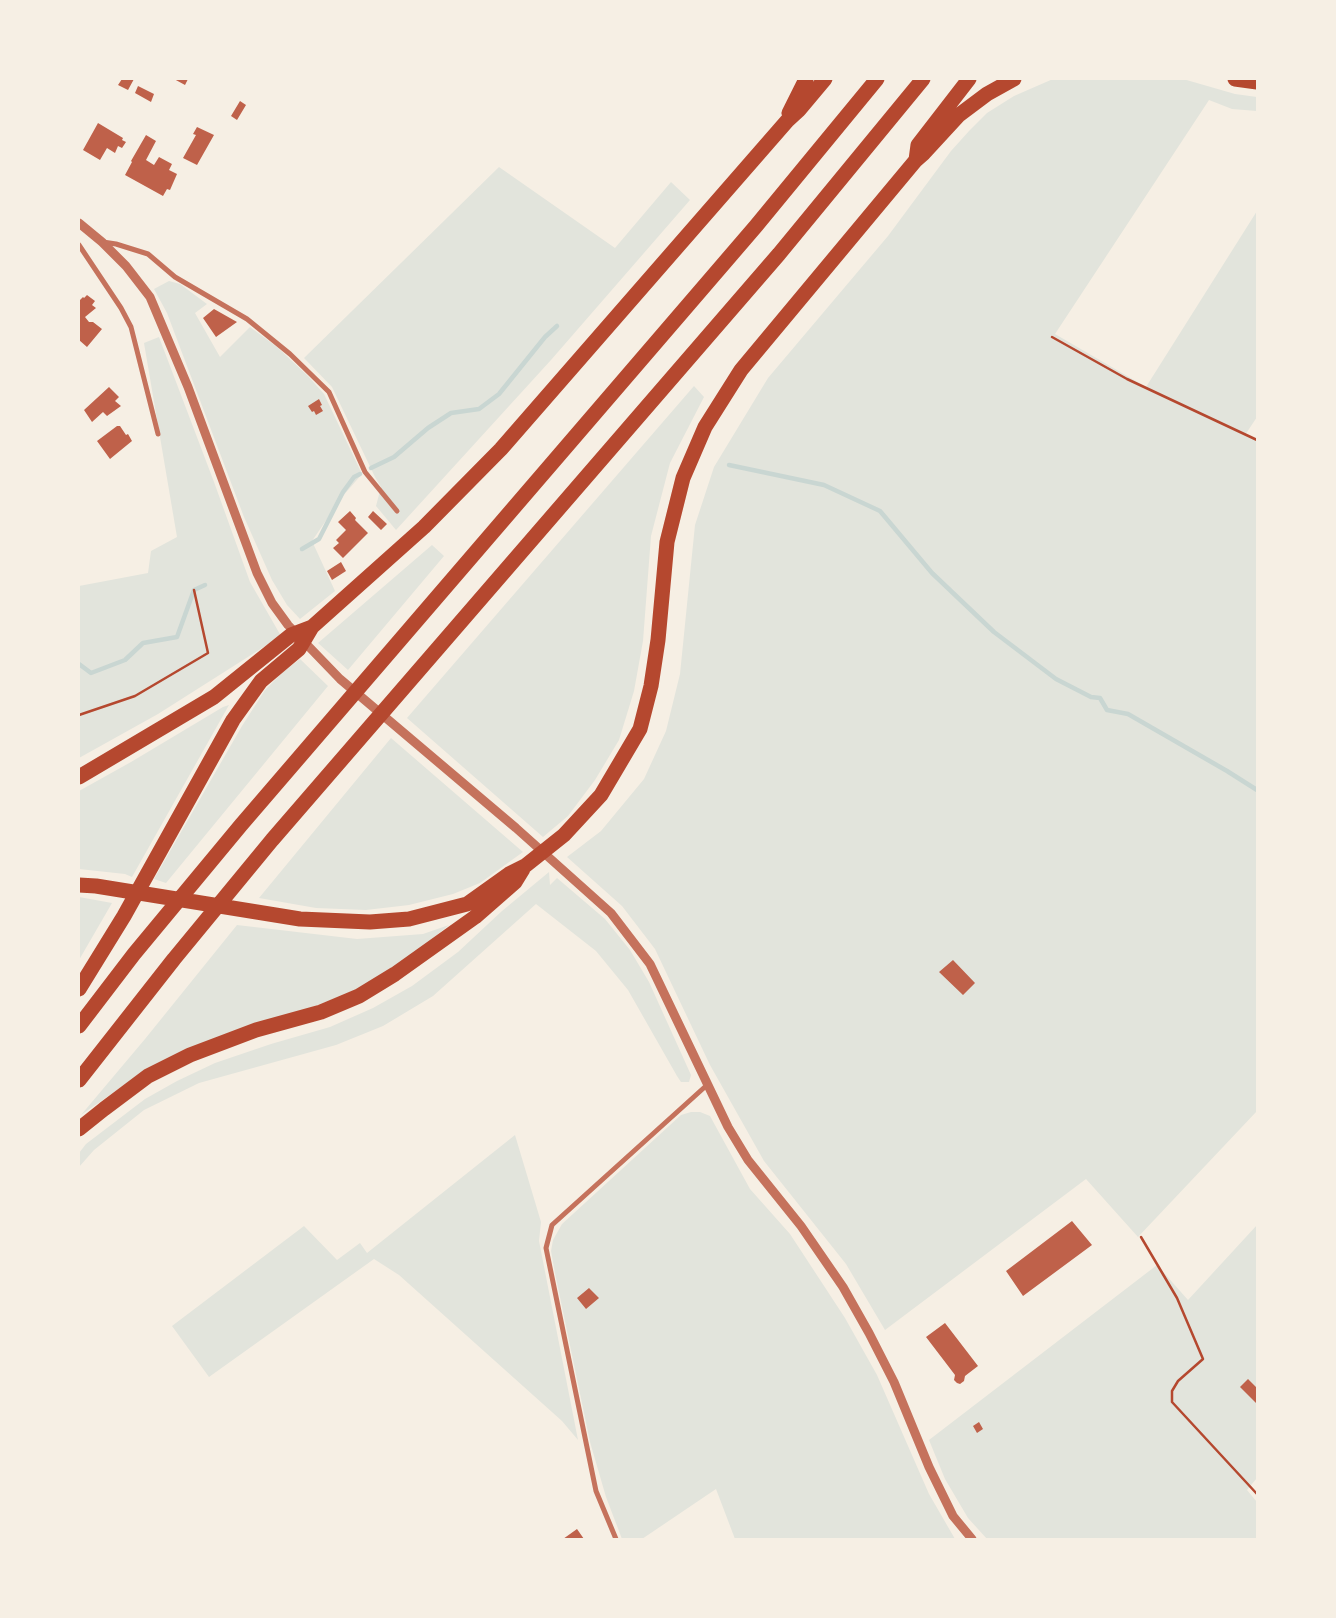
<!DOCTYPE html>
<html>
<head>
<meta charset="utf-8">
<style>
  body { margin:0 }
  #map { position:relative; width:1336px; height:1618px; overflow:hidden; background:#f6efe4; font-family:Montserrat,sans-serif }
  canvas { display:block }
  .frame { position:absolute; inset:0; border:80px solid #f6efe4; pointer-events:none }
</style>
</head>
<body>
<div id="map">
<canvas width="1336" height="1618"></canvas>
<div class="frame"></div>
</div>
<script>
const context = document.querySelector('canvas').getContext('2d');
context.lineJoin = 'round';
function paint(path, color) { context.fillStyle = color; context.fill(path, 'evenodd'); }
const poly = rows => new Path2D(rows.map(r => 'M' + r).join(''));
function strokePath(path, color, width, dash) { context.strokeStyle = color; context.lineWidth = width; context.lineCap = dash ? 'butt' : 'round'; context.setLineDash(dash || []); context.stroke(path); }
paint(poly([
  [1053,79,1183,79,1235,94,1257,97,1257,111,1232,109,1209,100,1055,334,1146,387,1257,211,1257,417,1245,435,1257,440,1257,1111,1138,1237,1086,1179,885,1330,846,1264,764,1161,710,1065,655,949,622,906,567,857,601,831,644,779,666,731,680,674,695,525,714,467,768,378,888,236,951,151,969,131,987,113,1014,96],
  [499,167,615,248,671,182,690,200,551,360,396,530,376,506,381,487,375,477,332,387,304,358],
  [169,281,180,284,207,304,195,313,220,357,250,327,277,347,308,376,324,394,362,474,342,497,312,541,335,591,300,619,287,605,272,580,244,517,167,313,154,289],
  [159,337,214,482,250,582,281,636,158,714,79,758,79,586,148,573,151,551,177,537,144,343],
  [694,386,704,397,670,463,651,536,643,641,634,691,619,740,595,780,568,816,543,837,407,718],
  [432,545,444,556,348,670,318,643],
  [300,659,328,686,166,883,154,879,242,726,265,690,283,672],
  [229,705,132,877,125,874,79,869,79,791,131,762,223,707],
  [391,738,523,852,480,883,453,894,409,905,366,910,316,908,259,898],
  [549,872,550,885,557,878,605,919,630,950,649,982,691,1075,689,1082,681,1082,677,1076,628,990,596,951,536,904,433,996,383,1026,336,1045,199,1083,144,1110,94,1150,79,1167,79,1153,86,1144,145,1099,177,1081,215,1063,271,1044,330,1027,373,1008,412,986,458,952,502,911],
  [79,897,112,903,79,960],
  [237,925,357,939,423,934,449,925,426,944,385,974,347,994,150,1067,81,1115,145,1039],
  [691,1112,700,1112,710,1116,750,1189,790,1234,845,1318,877,1375,929,1494,955,1539,735,1539,716,1489,642,1539,622,1539,606,1497,590,1442,555,1273,551,1251,553,1240,562,1224,681,1115],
  [515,1135,541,1222,539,1241,578,1440,562,1421,399,1275,374,1259,209,1377,172,1326,304,1226,337,1260,360,1243,367,1253],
  [1257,1225,1257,1478,1247,1490,1257,1502,1257,1539,987,1539,968,1518,945,1479,929,1440,1157,1265,1188,1300]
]), '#e2e4dc');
strokePath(poly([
  [729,465,824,485,880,511,932,573,994,632,1056,679,1091,697,1100,698,1107,710,1128,714,1227,771,1257,790],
  [371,468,394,457,428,428,451,413,479,409,499,394,545,337,557,326],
  [302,549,319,539,343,492,354,477,360,474],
  [79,664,91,673,125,660,143,643,177,637,194,590,205,585]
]), '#c9d6d2', 4.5);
paint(poly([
  [122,79,134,79,128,90,118,85],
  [174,79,188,79,185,85],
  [138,86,154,94,151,102,135,93],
  [240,101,246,105,237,120,231,116],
  [98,123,123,138,122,140,126,142,122,148,118,146,115,153,107,148,100,160,83,150],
  [197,127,214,135,197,165,183,158,196,135,193,134],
  [146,135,156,141,146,160,154,165,159,157,172,164,169,170,177,174,170,190,167,189,163,196,125,175,132,162,131,161],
  [87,295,95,301,92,305,96,308,85,317,89,322,93,322,102,329,87,347,79,340,79,301,83,297,84,298],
  [214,309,237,322,216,337,203,318],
  [109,387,119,397,115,401,121,406,107,416,103,412,92,422,84,410],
  [319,399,322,405,320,406,323,411,316,415,314,411,312,412,308,406],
  [117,426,120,426,126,435,128,434,132,441,110,459,97,441],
  [350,511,356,518,355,520,368,533,343,558,333,548,339,543,336,540,346,530,338,522],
  [373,511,387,524,381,530,368,517],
  [341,562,346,571,332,580,327,571],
  [953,960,975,983,963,995,939,972],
  [1072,1221,1092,1245,1023,1296,1006,1271],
  [589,1288,599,1298,586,1309,577,1298],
  [945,1323,978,1366,965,1376,964,1381,960,1384,957,1383,954,1380,955,1375,926,1337],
  [1248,1379,1257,1388,1256,1403,1240,1387],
  [979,1422,983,1429,977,1433,973,1426],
  [577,1529,584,1539,563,1539]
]), '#bf614a');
strokePath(poly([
  [1052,337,1127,379,1257,440],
  [79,715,135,696,208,653,194,590],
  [1141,1237,1177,1298,1203,1359,1178,1381,1172,1391,1172,1402,1257,1494]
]), '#b5482f', 2.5);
strokePath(poly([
  [103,242,116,244,148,254,175,277,247,319,290,354,329,392,365,472,397,511],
  [79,245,121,308,131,327,158,434],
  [616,1539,596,1491,546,1248,552,1225,707,1085]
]), '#c5725c', 5);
strokePath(poly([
  [79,223,102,242,126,266,150,297,188,387,257,573,272,603,288,625,340,679,516,828,611,913,650,964,728,1127,748,1160,801,1226,843,1287,869,1333,894,1382,929,1467,953,1516,972,1539]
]), '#c5725c', 9);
strokePath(poly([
  [1235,79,1257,82],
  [789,113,806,79],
  [916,160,918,145,969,79],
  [79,777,214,697,291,635,312,627],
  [79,885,96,886,300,919,370,922,409,919,467,904,509,874,525,866,564,835,601,795,640,729,651,686,658,640,667,542,683,478,705,427,741,370,916,160,924,153,959,115,987,94,1014,79],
  [79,989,124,916,233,720,261,681,299,649,312,627,424,527,501,449,787,121,799,110,825,79],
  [79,1026,134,954,241,825,756,226,877,79],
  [79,1080,174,959,272,840,779,254,923,79],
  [79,1129,104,1109,148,1076,190,1055,256,1030,321,1012,359,996,395,974,475,917,515,882,523,869]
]), '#b5482f', 15);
</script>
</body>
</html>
